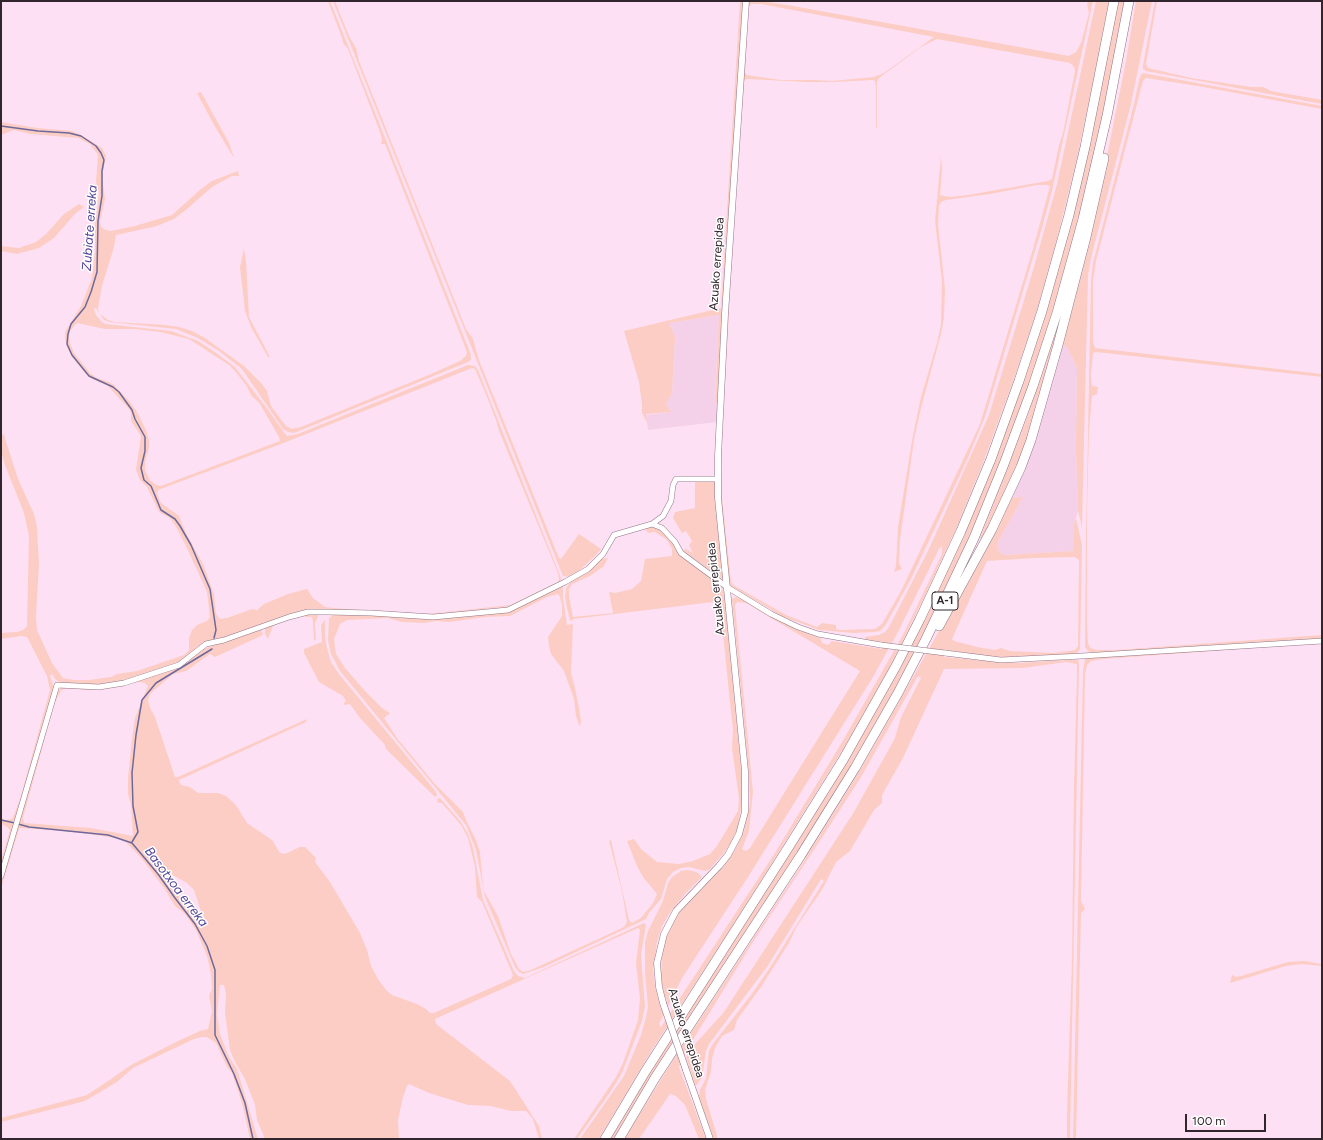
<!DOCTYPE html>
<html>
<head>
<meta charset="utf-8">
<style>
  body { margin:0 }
  #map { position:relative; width:1323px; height:1140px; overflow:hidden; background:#fee0f4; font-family:Figtree,sans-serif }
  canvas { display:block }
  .frame { position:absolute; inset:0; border:2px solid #31262d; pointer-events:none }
  .scale { position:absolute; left:1185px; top:1114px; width:81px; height:18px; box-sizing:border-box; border:2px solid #31262d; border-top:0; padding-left:5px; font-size:12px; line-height:14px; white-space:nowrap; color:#31262d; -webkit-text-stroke:3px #fff; paint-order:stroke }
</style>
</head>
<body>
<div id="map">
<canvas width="1323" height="1140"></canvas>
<div class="frame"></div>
<div class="scale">100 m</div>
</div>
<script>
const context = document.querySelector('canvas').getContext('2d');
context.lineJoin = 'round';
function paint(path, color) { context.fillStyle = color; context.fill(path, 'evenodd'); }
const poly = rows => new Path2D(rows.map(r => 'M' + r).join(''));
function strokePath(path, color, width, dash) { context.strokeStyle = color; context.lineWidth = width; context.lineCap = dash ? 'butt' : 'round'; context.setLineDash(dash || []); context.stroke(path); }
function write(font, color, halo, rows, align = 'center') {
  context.font = font + ' Figtree,sans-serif'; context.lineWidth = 3; context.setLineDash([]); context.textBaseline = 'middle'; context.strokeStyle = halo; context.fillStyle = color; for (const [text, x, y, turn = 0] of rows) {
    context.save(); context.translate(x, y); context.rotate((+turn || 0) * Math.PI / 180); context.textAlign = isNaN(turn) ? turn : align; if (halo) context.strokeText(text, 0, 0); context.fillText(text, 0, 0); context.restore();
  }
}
paint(poly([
  [719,315,715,394,715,403,718,404,717,422,648,430,646,415,671,412,666,404,672,393,675,337,670,325,670,323],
  [1062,344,1067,347,1077,368,1076,449,1078,511,1074,524,1074,551,1004,555,999,552,997,547,999,540,1023,497,1012,498,1021,477]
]), '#f5d0e9');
paint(poly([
  [328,1,330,1,380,125,471,355,471,360,468,362,294,433,288,432,283,429,242,369,219,351,198,338,176,329,110,322,104,320,96,308,94,309,96,315,101,321,105,324,171,331,198,341,212,350,235,367,269,411,283,431,287,436,298,434,468,365,475,366,478,370,561,578,560,582,514,605,505,607,426,615,310,610,300,611,227,637,208,641,198,646,179,662,128,679,104,684,93,685,61,683,56,680,52,674,50,676,54,688,1,871,1,861,10,830,6,826,1,824,1,818,6,820,12,819,14,815,20,799,50,690,47,676,27,637,21,636,1,639,1,633,17,632,23,630,27,626,29,536,24,513,5,465,1,452,1,433,4,435,18,479,34,514,37,527,39,564,36,617,37,630,52,663,63,678,74,680,89,680,111,677,117,674,137,671,184,655,189,650,189,638,192,630,197,625,207,621,210,617,207,592,185,544,175,525,170,518,159,512,147,487,140,480,136,470,141,436,131,421,131,413,129,409,108,386,92,379,85,373,72,357,67,347,65,337,65,332,81,306,92,278,95,251,95,224,99,193,96,182,98,155,90,144,78,138,30,134,14,130,1,135,1,122,37,128,72,131,81,135,102,148,106,156,102,176,105,199,100,222,101,227,106,230,111,231,135,226,172,215,201,189,212,181,238,171,239,176,232,176,212,187,187,209,174,219,157,226,116,235,114,247,102,286,98,308,99,313,108,320,115,322,165,325,179,327,192,331,205,338,244,366,262,384,267,391,271,406,286,426,292,429,301,427,431,374,460,361,466,356,467,352,385,144,381,144,382,139,380,132,348,49,343,43,342,38],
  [77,323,105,329,135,329,160,332,189,339,229,365,235,371,246,385,251,395,260,404,279,437,280,441,161,486,156,485,150,480,145,470,145,462,149,448,149,440,146,430,137,412,130,402,114,385,109,382,97,378,90,373,74,353,70,343,69,337,70,331],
  [472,368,475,369,485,392,496,420,499,431,558,573,559,579,558,582,511,605,428,614,344,609,325,607,313,598,307,589,288,594,264,604,257,610,252,609,227,618,220,619,216,614,214,594,203,564,187,535,179,516,161,503,157,493,158,490,281,444],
  [333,1,335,1,349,36,356,48,359,61,453,296,466,329,473,339,479,360,559,558,561,559,579,534,601,549,595,556,580,570,570,577,563,576],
  [740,1,743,1,718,404,715,403,719,315,670,323,670,325,675,337,672,393,666,404,671,412,646,414,647,423,642,413,642,404,639,382,624,331,721,308],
  [747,1,762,1,793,6,1069,56,1076,52,1081,43,1089,13,1087,4,1089,1,1093,1,1052,191,1042,228,985,417,967,460,911,579,885,626,880,631,874,632,854,633,819,630,782,616,731,586,729,583,720,497,720,460],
  [753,4,761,4,934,37,884,73,874,77,832,81,814,80,781,80,753,76,747,75,745,73,748,9,750,5],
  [937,39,1070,63,1074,67,1075,71,1063,133,1059,145,1052,179,1048,181,968,195,950,197,944,196,940,195,942,171,941,156,935,221,942,281,941,324,937,343,921,397,913,435,898,527,896,566,894,572,902,569,899,563,900,540,914,440,921,408,941,334,944,318,945,289,938,224,939,206,941,202,946,200,990,194,1037,185,1047,185,1050,186,1033,249,980,424,901,591,882,624,875,629,840,630,836,629,836,625,822,623,817,627,786,615,733,585,731,581,722,498,721,470,722,431,740,121,744,81,747,79,807,82,833,82,873,80,875,81,876,88,876,130,877,126,877,82,879,78,921,47],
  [1096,1,1109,1,1095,75,1076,162,1056,243,1035,317,1015,376,983,463,956,529,921,604,885,677,845,746,737,919,652,1050,599,1139,580,1139,624,1076,641,1035,645,1021,648,1007,645,973,645,943,648,931,663,901,668,883,672,877,681,871,687,870,693,871,698,873,702,877,686,893,671,911,662,926,657,942,653,971,655,986,661,1009,667,1000,665,997,661,980,662,950,672,923,680,912,724,866,735,850,744,831,750,804,749,774,732,599,736,597,750,602,777,620,796,629,820,638,822,643,828,645,832,641,882,649,883,642,870,641,865,639,865,637,879,635,885,632,889,627,928,551,989,415,1034,267,1057,184],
  [942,546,942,554,904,633,841,744,773,856,661,1027,659,1024,682,978,748,877,873,677,898,632,939,549],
  [738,602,746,603,860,671,750,848,746,851,742,849,749,831,753,792,735,606,736,603],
  [1118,1,1126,1,1111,76,1079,220,1061,284,1031,383,991,488,948,586,898,685,832,798,648,1083,614,1139,609,1139,652,1068,853,751,992,467,1089,149],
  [1136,1,1152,1,1131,104,1091,258,1088,275,1082,527,1078,511,1076,449,1077,368,1067,347,1062,344,1085,254,1108,151,1126,61],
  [1155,1,1157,1,1146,64,1148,68,1191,78,1251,87,1263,87,1271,91,1322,100,1322,104,1146,71,1143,69,1143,65],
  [1143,73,1322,106,1322,109,1198,86,1146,78,1143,81,1096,261,1093,281,1093,342,1095,348,1322,374,1322,377,1096,352,1093,353,1091,376,1092,386,1098,387,1097,394,1092,396,1089,431,1087,512,1087,624,1088,643,1090,648,1097,650,1117,650,1322,635,1322,639,1093,653,1088,651,1085,647,1086,534,1091,280,1093,263,1134,104,1139,80,1141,75],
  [201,92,229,143,234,158,214,125,197,93],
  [79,204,84,207,75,214,54,238,39,248,17,254,1,251,1,246,19,248,36,242,46,234,64,214],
  [244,248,246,261,249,317,270,357,268,357,251,327,245,311,240,267],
  [1063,310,1022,458,984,538,980,538,1027,418],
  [695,481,716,481,724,578,723,579,694,559,683,550,686,549,693,553,689,545,692,541,686,531,682,533,673,518,675,512,695,508],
  [1023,497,999,540,997,547,999,552,1004,555,1074,551,1074,524,1076,518,1082,545,1080,649,1077,653,1067,655,1005,657,986,656,946,650,944,657,997,662,1018,663,1066,660,1078,660,1079,663,1070,1139,1067,1139,1067,1113,1072,959,1074,787,1077,673,1077,664,1066,662,1023,668,944,669,903,758,882,795,882,803,874,810,850,851,836,862,822,890,797,926,789,943,761,987,737,1020,734,1030,722,1036,715,1048,712,1059,711,1072,705,1090,706,1099,718,1139,714,1139,699,1097,700,1090,706,1078,709,1051,712,1045,751,995,769,969,824,881,821,879,820,881,767,967,709,1044,706,1051,702,1077,697,1085,695,1085,686,1057,696,1043,724,1012,854,812,895,738,901,717,921,678,918,676,861,777,825,833,753,942,691,1043,679,1067,706,1139,699,1139,685,1105,676,1096,670,1094,639,1139,624,1139,675,1057,797,872,859,772,972,573,1012,498],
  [1075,557,1079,560,1078,646,1075,650,1054,653,1010,651,1001,648,995,650,977,647,954,641,952,639,987,561,1035,558],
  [651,525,663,530,681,551,721,586,724,593,742,775,743,796,738,826,733,840,723,854,709,870,705,871,689,867,681,868,673,872,667,879,661,899,649,913,646,919,544,967,523,974,519,972,515,967,485,897,476,850,466,825,340,671,331,654,328,640,329,618,336,613,431,618,505,611,563,586,563,598,567,625,573,624,571,673,575,688,579,708,581,721,580,727,576,716,574,699,564,671,551,654,549,646,548,637,562,616,562,605,560,597,558,594,547,597,510,616,485,617,449,622,436,621,425,623,402,622,388,618,347,620,340,624,334,639,336,654,345,668,365,691,382,708,390,713,384,718,397,738,434,783,463,812,466,820,476,840,480,852,482,875,484,891,498,916,511,954,519,969,523,972,531,970,609,934,624,927,627,922,622,891,609,841,611,840,629,920,632,923,641,918,653,903,657,894,643,877,637,866,627,841,634,839,641,849,657,862,679,864,693,861,710,854,717,846,738,811,739,798,732,748,733,729,730,703,724,643,719,607,713,602,573,619,573,620,570,621,565,598,566,588,571,581,599,559,608,558,604,566,590,576,572,584,569,589,569,596,573,617,613,613,609,592,615,593,632,589,641,581,645,559,672,556,672,549,667,540,655,532,648,533,645,528],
  [318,613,318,617,315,623,316,639,314,641,313,622,312,617,309,617,302,616,276,624,273,626,268,639,265,634,265,629,268,625,298,615],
  [325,620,325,638,328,652,331,662,339,674,423,776,436,792,437,795,435,797,386,749,385,745,360,718,350,704,344,705,344,703,346,701,343,696,319,682,304,653,304,649,322,642,321,625],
  [261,628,263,634,261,636,215,657,210,654,186,671,173,674,150,694,148,701,151,710,155,717,175,777,178,777,307,719,306,722,179,780,179,781,181,785,190,787,198,793,218,793,226,796,236,805,247,823,272,840,280,853,285,854,300,847,305,847,316,858,315,862,330,882,360,933,367,950,371,966,378,979,386,990,392,995,417,1004,426,1009,430,1013,434,1013,511,979,513,975,482,902,477,897,475,867,468,838,461,825,442,803,436,802,438,801,437,799,440,798,461,822,468,834,473,848,483,900,514,971,518,976,525,978,644,923,646,925,641,954,645,1007,642,1021,622,1073,611,1091,577,1139,574,1139,616,1077,623,1063,638,1020,640,999,636,963,640,930,638,928,435,1019,436,1024,510,1081,539,1126,542,1139,539,1139,533,1119,526,1111,511,1111,491,1106,468,1105,429,1093,409,1084,407,1086,403,1097,398,1120,399,1139,265,1139,257,1120,255,1105,245,1079,235,1062,230,1050,225,1013,226,994,224,985,220,985,217,1014,220,1034,229,1057,237,1069,258,1139,250,1139,242,1103,232,1073,227,1067,216,1043,207,1037,202,1037,194,1039,133,1068,117,1082,85,1101,1,1122,1,1118,87,1095,111,1079,131,1065,178,1041,200,1031,208,1029,212,1011,209,996,212,989,211,975,207,956,196,930,185,914,175,906,164,888,142,859,124,840,117,838,82,833,50,830,20,828,18,832,1,889,1,882,55,694,63,687,100,688,182,665,204,649],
  [139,682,145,683,148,686,135,718,132,739,128,778,128,794,131,805,133,836,91,828,24,823,23,818,37,767,54,705,59,694,62,690,68,688,86,690,104,689],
  [169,873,187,883,194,890,205,923,204,926,198,924,184,902,168,884,165,875],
  [1322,643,1103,659,1091,661,1087,665,1085,674,1081,901,1085,909,1081,913,1076,1139,1073,1139,1083,671,1085,659,1089,658],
  [1304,961,1322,964,1322,966,1302,964,1286,966,1230,983,1232,975,1236,977,1241,976,1288,962]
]), '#fccdc4');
strokePath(poly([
  [1,126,38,131,69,133,81,136,96,146,101,153,104,160,102,171,102,196,98,221,97,272,91,292,85,307,71,324,68,334,67,344,72,355,89,376,113,387,119,392,132,410,135,419,145,437,145,451,141,468,144,480,151,486,161,510,175,519,180,526,191,545,210,589,216,630,214,638],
  [1,820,15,823],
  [18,824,29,827,108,835,132,843,158,874,175,898,195,924,207,946,215,970,215,1035,234,1074,245,1103,253,1139],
  [132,842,138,832,133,806,132,773,136,735,142,700,156,683,212,649]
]), '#6e689b', 1.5);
const minor = poly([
  [652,524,663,516,671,501,673,485,676,479,718,479],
  [945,653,1001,660,1082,656,1322,641],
  [1,876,57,685,99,687,124,683,179,665,206,644,224,640,289,617,308,612,328,612,371,613,433,617,508,610,565,582,588,569,603,554,614,535,652,524,662,528,675,542,681,553,727,587,771,614,798,627,818,634,881,645]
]);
const tertiary = poly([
  [663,1003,659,987,657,963,664,934,676,911,719,866,728,855,739,834,745,812,745,771,718,498,718,456,725,314,746,1],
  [686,1070,710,1139]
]);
const motorway = poly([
  [939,626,992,529,1021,467,1031,440,1058,345,1086,237,1104,158],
  [605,1139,645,1072,788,848,843,760,896,666,920,619,961,531,991,459,1019,381,1042,311,1069,215,1085,147,1114,1],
  [619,1139,655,1078,801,855,855,768,898,693,926,639,974,538,1004,464,1033,386,1057,313,1083,219,1107,116,1129,1]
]);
strokePath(minor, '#907587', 6);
strokePath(tertiary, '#907587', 7);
strokePath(motorway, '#907587', 10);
strokePath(minor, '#fff', 5);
strokePath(tertiary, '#fff', 6);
strokePath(motorway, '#fff', 9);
const minorBridge = poly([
  [881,645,945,653]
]);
const tertiaryBridge = poly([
  [663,1003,686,1070]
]);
strokePath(minorBridge, '#907587', 6, []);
strokePath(tertiaryBridge, '#907587', 7, []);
strokePath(minorBridge, '#fff', 5);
strokePath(tertiaryBridge, '#fff', 6);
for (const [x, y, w] of [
  [945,601,26]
]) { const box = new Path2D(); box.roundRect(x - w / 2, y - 9, w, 18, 3); context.fillStyle = '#fff'; context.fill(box); strokePath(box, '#31262d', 1); }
write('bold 11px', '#31262d', null, [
  ["A-1",945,601]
]);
write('12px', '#31262d', '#fff', [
  ["Azuako errepidea",717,264,-86],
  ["Azuako errepidea",716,589,-96],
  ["Azuako errepidea",686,1033,72]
]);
write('italic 13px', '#4f4398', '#fff', [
  ["Zubiate erreka",90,228,-86],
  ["Basotxoa erreka",176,887,53]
]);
</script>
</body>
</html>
